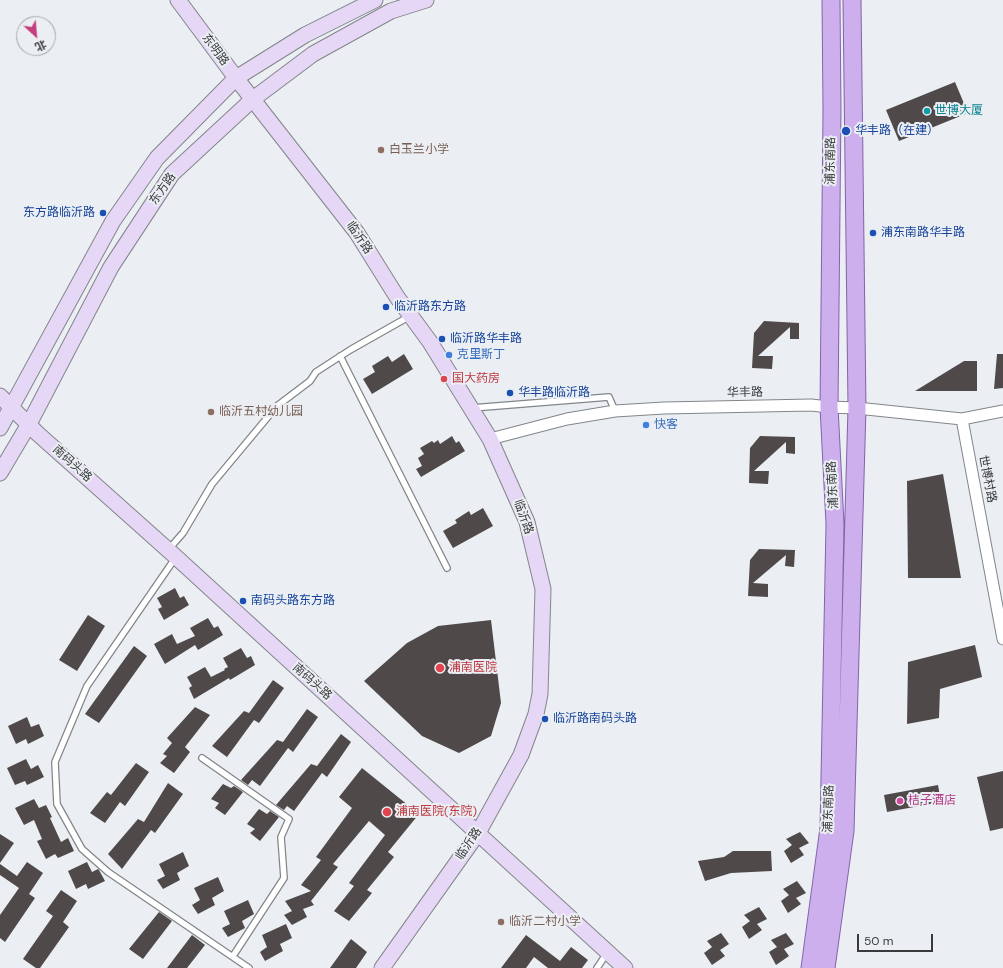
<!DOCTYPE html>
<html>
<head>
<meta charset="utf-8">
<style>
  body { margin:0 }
  #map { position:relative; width:1003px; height:968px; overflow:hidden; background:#ebeff3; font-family:"DM Sans","Noto Sans SC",sans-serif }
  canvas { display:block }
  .north { position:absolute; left:16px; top:16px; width:40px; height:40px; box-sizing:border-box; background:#ebeff3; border:1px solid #a3a7a9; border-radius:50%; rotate:154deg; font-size:11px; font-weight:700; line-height:16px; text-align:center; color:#383a3b }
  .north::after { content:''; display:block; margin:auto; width:14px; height:18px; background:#c53e7d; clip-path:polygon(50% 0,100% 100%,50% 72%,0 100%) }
  .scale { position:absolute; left:857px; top:934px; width:76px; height:18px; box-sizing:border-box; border:2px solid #383a3b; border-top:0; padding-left:5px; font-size:12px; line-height:14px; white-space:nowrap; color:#383a3b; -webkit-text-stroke:3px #ebeff3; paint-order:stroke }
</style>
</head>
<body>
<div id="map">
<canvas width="1003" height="968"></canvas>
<div class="north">北</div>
<div class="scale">50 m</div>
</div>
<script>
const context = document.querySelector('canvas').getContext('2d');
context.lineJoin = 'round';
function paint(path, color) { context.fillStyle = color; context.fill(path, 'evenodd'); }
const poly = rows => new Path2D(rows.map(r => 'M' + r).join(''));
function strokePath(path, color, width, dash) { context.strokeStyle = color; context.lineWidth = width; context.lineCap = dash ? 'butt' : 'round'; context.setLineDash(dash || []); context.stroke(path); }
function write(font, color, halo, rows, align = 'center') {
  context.font = font + ' "DM Sans","Noto Sans SC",sans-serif'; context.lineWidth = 4; context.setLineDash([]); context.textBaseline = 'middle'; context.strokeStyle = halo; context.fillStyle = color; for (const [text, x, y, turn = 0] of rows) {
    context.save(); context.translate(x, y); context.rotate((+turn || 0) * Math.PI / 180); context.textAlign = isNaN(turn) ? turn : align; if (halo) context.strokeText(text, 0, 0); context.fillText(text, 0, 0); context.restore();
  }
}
paint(poly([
  [955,82,968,113,899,141,886,110],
  [764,321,799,323,799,339,790,339,790,327,758,356,773,356,772,369,752,368,754,333],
  [404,354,413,369,372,394,363,379,375,372,372,366,388,356,392,362],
  [997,354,1003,354,1003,388,994,389],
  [964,361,977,361,977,391,915,391],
  [452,436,456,443,459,441,465,451,421,477,416,469,422,466,418,458,424,454,420,448,432,441,434,443,438,440,440,444],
  [760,436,795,437,795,454,786,453,786,442,754,471,769,471,768,484,749,483,750,448],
  [943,474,961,578,908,578,907,481],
  [483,508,493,526,453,548,443,531,457,523,455,520,469,511,471,515],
  [759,549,795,550,794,567,785,566,786,555,753,583,768,584,768,597,748,596,750,560],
  [175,588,180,598,184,596,189,605,164,620,158,609,162,607,157,598],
  [88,615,105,626,77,671,59,660],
  [208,618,214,628,218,626,223,635,198,650,195,645,165,664,154,644,172,634,177,644,195,636,190,628],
  [491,620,501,703,491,736,459,753,422,736,364,681,407,643,438,626],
  [975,645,982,677,940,689,939,718,907,724,908,662],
  [134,646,147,656,99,723,85,714],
  [241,648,247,658,251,656,255,665,230,680,229,678,194,699,189,688,192,686,187,677,205,667,211,677,225,670,224,669,228,667,223,658],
  [273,680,284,688,259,723,254,720,227,757,212,746,244,711,249,713],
  [195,707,210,715,185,747,190,752,174,773,160,763,167,756,163,754,172,743,167,738],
  [307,709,318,717,293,752,288,748,260,786,252,780,248,785,241,780,277,740,283,742],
  [27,717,31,727,39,724,44,736,28,744,26,739,16,744,8,726],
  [341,734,351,742,327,777,322,773,294,811,287,806,284,810,276,805,311,764,317,766],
  [26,759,31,769,38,765,44,777,27,785,25,781,15,785,7,768],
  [136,763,149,772,125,806,120,802,105,823,90,813,107,792,111,795],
  [362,768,419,814,388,852,394,857,367,890,372,893,349,921,334,911,354,886,349,883,385,835,369,821,333,864,338,867,311,901,314,905,303,909,307,917,292,925,284,915,292,911,285,901,311,891,301,885,321,860,316,857,352,808,339,797],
  [1003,771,1003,828,990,831,977,777],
  [168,783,183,794,155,833,151,830,122,869,108,854,138,819,144,822],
  [223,784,231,788,234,786,243,792,225,815,215,808,219,803,211,799],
  [938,785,941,802,887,812,884,795],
  [34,799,39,808,46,805,52,817,50,818,61,842,68,838,74,851,58,858,55,854,46,859,37,841,42,839,34,820,24,825,15,808],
  [259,809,267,814,270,811,279,817,260,841,250,833,255,829,247,824],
  [800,832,809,843,799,848,804,855,791,863,784,851,792,845,786,839],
  [0,834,14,843,0,863],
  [733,851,771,851,772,871,731,873,705,881,698,861,724,857],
  [183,852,189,866,177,873,180,880,163,889,157,880,165,876,159,864],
  [27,862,43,873,29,894,35,898,5,942,0,938,0,915,19,888,0,875,0,864,17,876],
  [87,862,92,872,98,869,99,870,105,881,88,889,86,884,76,889,68,871],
  [218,877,224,891,212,898,215,905,198,914,192,905,200,900,194,888],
  [797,881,806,893,796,898,801,904,788,913,781,901,789,895,783,889],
  [61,890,77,901,63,922,69,927,40,968,36,968,23,959,53,916,46,911],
  [248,900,254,914,242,921,245,928,228,937,222,928,230,924,224,911],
  [759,907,767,919,757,924,762,930,749,939,742,927,750,921,744,915],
  [159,912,172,921,143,959,129,949],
  [286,924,292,938,280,944,283,951,265,961,260,952,267,947,262,935],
  [721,933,729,944,720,950,725,956,712,965,704,953,712,947,707,941],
  [786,933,794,944,784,949,789,956,776,965,769,952,777,947,771,940],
  [192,935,205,945,187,968,167,968],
  [526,935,560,961,571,947,588,960,582,968,548,968,534,957,526,968,501,968],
  [351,939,367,952,356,968,330,968]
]), '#4f4a49');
const lane = poly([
  [340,356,447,568],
  [472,408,609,397,615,411],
  [168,550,183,533,212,484,277,406,310,381,316,372,350,350,410,316],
  [176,557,87,686,55,762,57,804,82,849,108,872,249,968],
  [202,758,289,819,281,837,284,878,233,956],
  [597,968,607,953]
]);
const street = poly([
  [962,419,1003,639],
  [490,439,567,419,615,411,664,408,811,405,829,407,857,408,962,419,1003,411]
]);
const secondary = poly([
  [178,0,236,78,357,233,397,297,430,342,490,439,527,522,543,589,540,694,536,714,521,755,478,833,382,968],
  [0,396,37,433,176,557,625,968],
  [0,428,113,221,157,158,236,78,305,35,375,0],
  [0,473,29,424,111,267,172,174,253,99,313,54,391,11,426,0]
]);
const primary = poly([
  [810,968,829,828,835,524,829,407,832,110,831,0],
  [826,968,845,831,857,408,852,0]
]);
strokePath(lane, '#828689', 8);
strokePath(street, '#828689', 13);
strokePath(secondary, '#828689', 17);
strokePath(primary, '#8364a8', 19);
strokePath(lane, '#fff', 5.5);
strokePath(street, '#fff', 11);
strokePath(secondary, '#e6d7f6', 15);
strokePath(primary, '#cdafee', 17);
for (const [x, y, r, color] of [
  [927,111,4,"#0f9aa8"],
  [846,131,5,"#1a4fb4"],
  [381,150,4,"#8d6e63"],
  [103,213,4,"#1a4fb4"],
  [873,233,4,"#1a4fb4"],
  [386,307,4,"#1a4fb4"],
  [442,339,4,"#1a4fb4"],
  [449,355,4,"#3f7fe0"],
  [444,379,4,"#e0444e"],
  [510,393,4,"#1a4fb4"],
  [211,412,4,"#8d6e63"],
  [646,425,4,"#3f7fe0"],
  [243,601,4,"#1a4fb4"],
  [440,668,5,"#e0444e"],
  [545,719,4,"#1a4fb4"],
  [900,801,4,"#d1479c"],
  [387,812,5,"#e0444e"],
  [501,922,4,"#8d6e63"]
]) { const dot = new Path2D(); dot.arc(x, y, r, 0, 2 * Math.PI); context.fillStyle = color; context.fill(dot); strokePath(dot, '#ebeff3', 1.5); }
write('12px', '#383a3b', '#ebeff3', [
  ["东明路",215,50,53],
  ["浦东南路",831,161,-89],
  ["东方路",163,189,-55],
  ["临沂路",359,238,56],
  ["华丰路",745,393,-1],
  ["南码头路",72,464,42],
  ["世博村路",987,479,79],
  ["浦东南路",833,485,-93],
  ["临沂路",523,517,70],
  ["南码头路",312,682,42],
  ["浦东南路",829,809,-88],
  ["临沂路",469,844,-56]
]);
write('12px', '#0d838f', '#ebeff3', [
  ["世博大厦",935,111]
], 'left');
write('12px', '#164399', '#ebeff3', [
  ["华丰路（在建）",855,131],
  ["东方路临沂路",95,213,"right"],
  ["浦东南路华丰路",881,233],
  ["临沂路东方路",394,307],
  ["临沂路华丰路",450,339],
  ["华丰路临沂路",518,393],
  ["南码头路东方路",251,601],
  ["临沂路南码头路",553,719]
], 'left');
write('12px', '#785e54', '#ebeff3', [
  ["白玉兰小学",389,150],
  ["临沂五村幼儿园",219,412],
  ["临沂二村小学",509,922]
], 'left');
write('12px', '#366cbe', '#ebeff3', [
  ["克里斯丁",457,355],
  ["快客",654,425]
], 'left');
write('12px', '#be3a42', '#ebeff3', [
  ["国大药房",452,379],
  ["浦南医院",449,668],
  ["浦南医院(东院)",396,812]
], 'left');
write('12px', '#b23c85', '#ebeff3', [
  ["桔子酒店",908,801]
], 'left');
</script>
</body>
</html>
